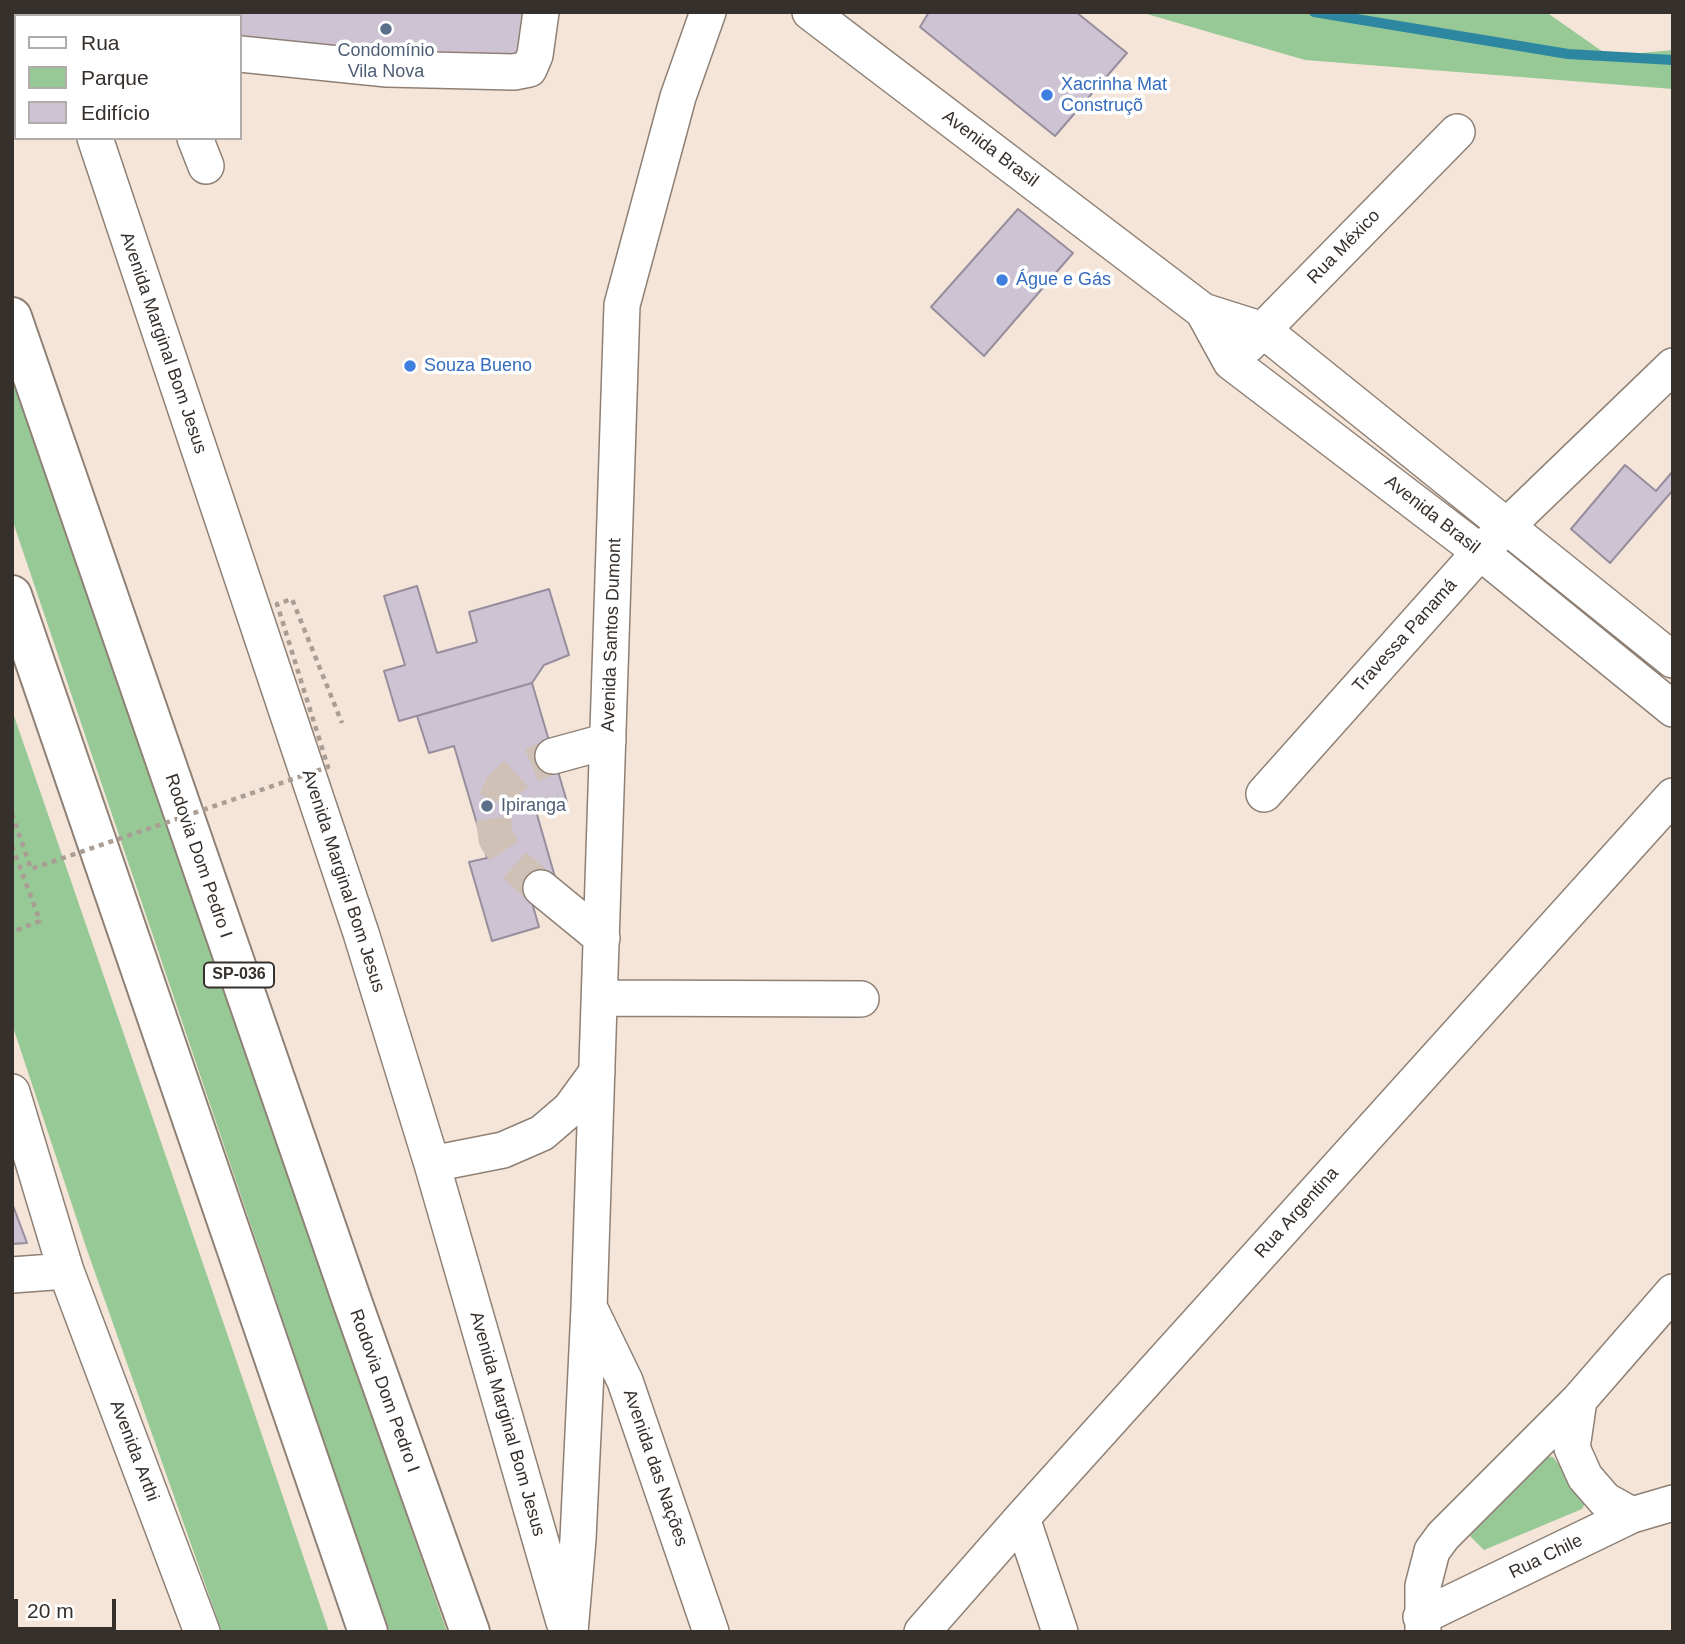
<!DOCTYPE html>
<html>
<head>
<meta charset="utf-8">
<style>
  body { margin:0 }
  #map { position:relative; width:1685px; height:1644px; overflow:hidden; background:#f5e5d8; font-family:Arial,sans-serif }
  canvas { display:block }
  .frame { position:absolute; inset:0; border:14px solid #36302c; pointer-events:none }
  .legend { position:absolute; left:14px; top:14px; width:228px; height:126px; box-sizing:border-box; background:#fff; border:2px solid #afacab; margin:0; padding:9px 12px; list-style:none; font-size:21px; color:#36302c }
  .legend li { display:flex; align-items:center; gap:14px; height:35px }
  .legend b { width:35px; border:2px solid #afacab }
  .scale { position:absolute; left:14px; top:1599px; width:102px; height:32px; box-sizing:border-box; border:4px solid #36302c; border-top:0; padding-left:9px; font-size:21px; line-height:24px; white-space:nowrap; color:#36302c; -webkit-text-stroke:5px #fff; paint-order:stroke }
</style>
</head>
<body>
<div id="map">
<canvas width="1685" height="1644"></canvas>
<div class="frame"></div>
<ul class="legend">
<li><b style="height:9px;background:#fff"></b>Rua</li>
<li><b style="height:19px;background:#97c996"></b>Parque</li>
<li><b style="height:19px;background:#cdc3d3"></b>Edifício</li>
</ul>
<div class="scale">20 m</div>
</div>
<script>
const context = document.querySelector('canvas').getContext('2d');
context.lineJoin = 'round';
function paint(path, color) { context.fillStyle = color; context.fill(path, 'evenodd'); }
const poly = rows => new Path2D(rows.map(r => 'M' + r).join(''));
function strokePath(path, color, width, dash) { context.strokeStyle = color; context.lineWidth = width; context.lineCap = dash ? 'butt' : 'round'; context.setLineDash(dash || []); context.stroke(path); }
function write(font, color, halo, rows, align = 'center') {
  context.font = font + ' Arial,sans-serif'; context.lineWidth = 7; context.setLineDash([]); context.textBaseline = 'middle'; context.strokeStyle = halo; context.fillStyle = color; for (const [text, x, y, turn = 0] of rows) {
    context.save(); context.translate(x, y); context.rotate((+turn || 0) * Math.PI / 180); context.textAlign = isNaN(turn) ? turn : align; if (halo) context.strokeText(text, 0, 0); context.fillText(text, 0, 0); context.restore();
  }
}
paint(poly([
  [1140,12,1546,12,1609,56,1673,50,1673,89,1305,60],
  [12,365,158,802,447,1632,390,1632,349,1515,12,519],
  [12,710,250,1400,329,1632,222,1632,87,1250,12,1024],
  [1539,1455,1553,1457,1587,1499,1582,1509,1484,1550,1470,1536]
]), '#97c996');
strokePath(poly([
  [1314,12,1568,54,1673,60]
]), '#2e87a0', 10);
const building = poly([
  [192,12,532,12,530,61,240,43,240,16,193,16,192,12],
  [929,12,1076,12,1127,53,1055,136,920,27,929,12],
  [1018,209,1073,253,984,356,931,307,1018,209],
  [1625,465,1656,491,1673,471,1673,490,1610,563,1571,529,1625,465],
  [417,586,437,653,477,642,469,612,549,589,569,655,544,665,532,683,399,721,384,671,405,665,384,596,417,586],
  [532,683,567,802,536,811,557,884,529,892,539,927,492,941,469,862,487,858,454,746,429,753,417,716,532,683],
  [12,1203,27,1243,12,1244,12,1203]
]);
paint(building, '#cdc3d3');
strokePath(building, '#978e9d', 2);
strokePath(poly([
  [541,888,512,863,496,839,492,809,502,787,520,770,553,756]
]), '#cfc1b6', 35, [35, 18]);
const minor = poly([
  [52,12,54,16],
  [150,12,151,16],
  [810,12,1203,311,1263,330,1673,660],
  [240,54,387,69,514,72,529,69,535,55,541,12],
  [95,138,361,933,432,1164,564,1622],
  [195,138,206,166],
  [1203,311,1231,362,1480,552,1673,709],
  [1248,345,1457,132],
  [553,756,608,741],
  [1264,794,1480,552,1673,366],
  [541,888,602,938],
  [600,998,861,999],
  [12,1092,66,1271,202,1632],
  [432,1164,503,1150,542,1133,570,1109,597,1072],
  [12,1275,66,1271],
  [591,1311,625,1381,711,1632],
  [1579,1400,1572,1448,1585,1477,1605,1500,1632,1515],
  [1022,1518,1060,1632],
  [1421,1617,1632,1515,1673,1503],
  [570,1632,578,1539,589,1308,622,305,678,97,708,12],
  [922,1632,1022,1518,1673,796],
  [1423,1632,1423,1586,1432,1551,1443,1536,1579,1400,1673,1292]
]);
const highway = poly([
  [12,317,353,1304,470,1632],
  [12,595,368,1632]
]);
strokePath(minor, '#8e8075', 38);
strokePath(highway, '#8e8075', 42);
strokePath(poly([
  [12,846,40,921,12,932]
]), '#a99d94', 4.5, [5, 5]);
strokePath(minor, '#fff', 35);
strokePath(highway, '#fff', 38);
strokePath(poly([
  [12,814,31,869,328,767,277,604,292,599,342,723]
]), '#a99d94', 4.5, [5, 5]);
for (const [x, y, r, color] of [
  [386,29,7,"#5c6f8a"],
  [1047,95,7,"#3f7fe0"],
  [1002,280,7,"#3f7fe0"],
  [410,366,7,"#3f7fe0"],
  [487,806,7,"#5c6f8a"]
]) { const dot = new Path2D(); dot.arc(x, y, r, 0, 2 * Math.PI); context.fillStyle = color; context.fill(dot); strokePath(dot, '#fff', 2.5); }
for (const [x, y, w] of [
  [239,975,70]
]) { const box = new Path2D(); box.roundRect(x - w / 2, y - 12.5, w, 25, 5); context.fillStyle = '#fff'; context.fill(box); strokePath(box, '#36302c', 2); }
write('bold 16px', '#36302c', null, [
  ["SP-036",239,975]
]);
write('18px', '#4e5e75', '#fff', [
  ["Condomínio",386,51],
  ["Vila Nova",386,72],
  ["Ipiranga",501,806,"left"]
]);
write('18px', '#366cbe', '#fff', [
  ["Xacrinha Mat",1061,85],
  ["Construçõ",1061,106],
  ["Águe e Gás",1016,280],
  ["Souza Bueno",424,366]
], 'left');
write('18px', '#36302c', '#fff', [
  ["Avenida Brasil",990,149,37],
  ["Rua México",1344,247,-46],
  ["Avenida Marginal Bom Jesus",163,343,71],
  ["Avenida Brasil",1432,515,38],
  ["Avenida Santos Dumont",612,635,-88],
  ["Travessa Panamá",1405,636,-48],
  ["Rodovia Dom Pedro I",198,856,71],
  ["Avenida Marginal Bom Jesus",343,881,72],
  ["Rua Argentina",1297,1213,-48],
  ["Rodovia Dom Pedro I",384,1391,70],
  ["Avenida Marginal Bom Jesus",507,1424,74],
  ["Avenida Arthi",134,1451,69],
  ["Avenida das Nações",655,1468,71],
  ["Rua Chile",1546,1557,-26]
]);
</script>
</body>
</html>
